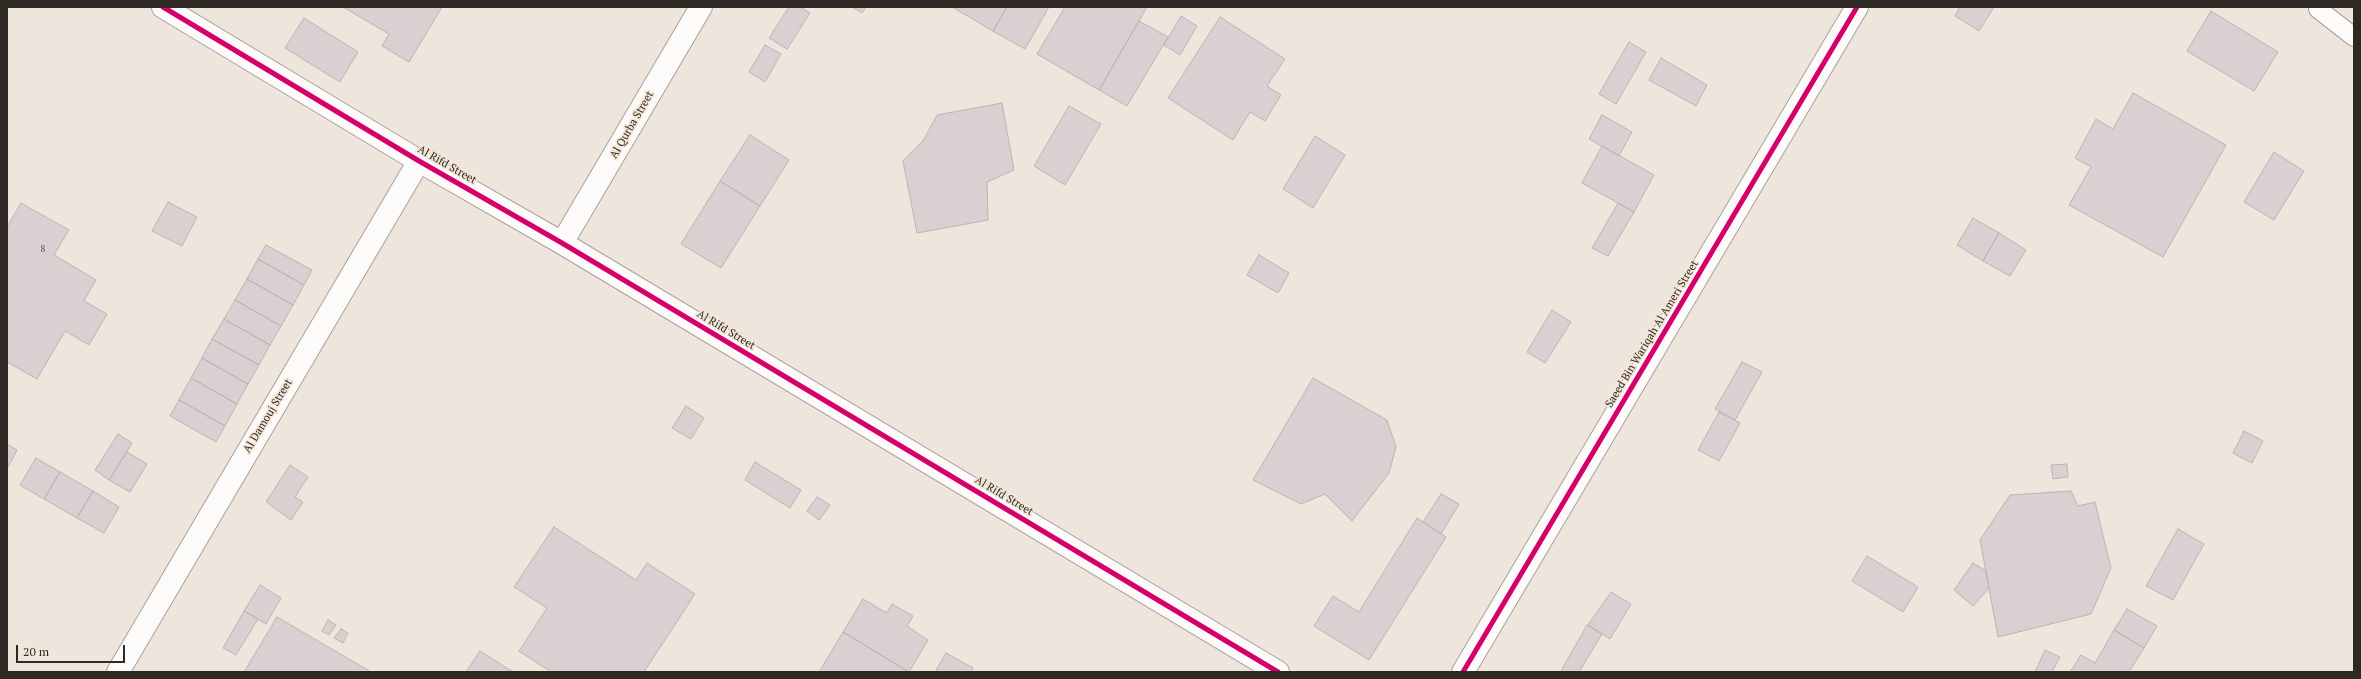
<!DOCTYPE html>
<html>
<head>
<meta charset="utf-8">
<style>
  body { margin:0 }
  #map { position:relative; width:2361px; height:679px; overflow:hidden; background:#eee6dd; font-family:"PT Serif",serif }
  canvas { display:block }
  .frame { position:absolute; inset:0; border:8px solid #2e2924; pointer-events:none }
  .scale { position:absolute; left:16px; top:645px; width:109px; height:18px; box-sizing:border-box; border:2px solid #2e2924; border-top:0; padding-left:5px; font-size:12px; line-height:14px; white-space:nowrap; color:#2e2924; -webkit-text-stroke:3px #f4e6d7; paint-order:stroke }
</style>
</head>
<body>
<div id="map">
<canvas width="2361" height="679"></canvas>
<div class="frame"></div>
<div class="scale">20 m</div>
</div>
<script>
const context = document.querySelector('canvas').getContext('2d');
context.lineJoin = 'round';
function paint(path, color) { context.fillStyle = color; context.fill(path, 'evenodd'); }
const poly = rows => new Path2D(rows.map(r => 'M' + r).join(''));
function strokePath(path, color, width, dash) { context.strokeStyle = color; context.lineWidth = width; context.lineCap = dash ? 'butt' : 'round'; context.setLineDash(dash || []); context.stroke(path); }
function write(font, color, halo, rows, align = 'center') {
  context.font = font + ' "PT Serif",serif'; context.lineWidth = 3.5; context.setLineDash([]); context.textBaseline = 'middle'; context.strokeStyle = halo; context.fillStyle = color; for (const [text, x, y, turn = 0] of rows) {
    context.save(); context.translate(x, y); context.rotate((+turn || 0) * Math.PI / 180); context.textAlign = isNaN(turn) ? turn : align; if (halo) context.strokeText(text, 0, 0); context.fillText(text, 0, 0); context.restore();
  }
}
const building = poly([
  [343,7,442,7,409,62,382,46,389,34,343,7],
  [789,7,800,7,810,13,787,49,769,38,789,7],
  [852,7,866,7,862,13,852,7],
  [952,7,1007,7,993,31,952,7],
  [1007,7,1049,7,1025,49,993,31,1007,7],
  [1065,7,1147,7,1099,90,1037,54,1065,7],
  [1960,7,1994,7,1979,31,1955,16,1960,7],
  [2211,11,2278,52,2254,91,2187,51,2211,11],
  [1181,16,1197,26,1180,55,1164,45,1181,16],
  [1220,17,1285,59,1267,86,1281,95,1265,121,1250,112,1233,140,1168,98,1220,17],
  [304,18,358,52,340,82,285,48,304,18],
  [1139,21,1168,37,1127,106,1099,90,1139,21],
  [1629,42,1646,52,1616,104,1599,94,1629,42],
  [765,45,781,54,765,82,749,72,765,45],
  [1661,58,1707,85,1696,106,1649,80,1661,58],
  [2133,93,2226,145,2163,257,2069,205,2091,167,2075,158,2096,119,2113,129,2133,93],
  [1002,103,1014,170,987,182,988,220,917,233,903,161,923,141,937,115,1002,103],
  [1069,106,1101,124,1065,185,1034,166,1069,106],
  [1602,115,1632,132,1619,156,1589,139,1602,115],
  [750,135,789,160,760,206,720,181,750,135],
  [1315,136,1345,155,1313,208,1283,189,1315,136],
  [1602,146,1654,175,1634,212,1582,183,1602,146],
  [2274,152,2304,171,2274,220,2244,202,2274,152],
  [720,181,760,206,721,268,681,244,720,181],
  [168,202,197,217,182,246,152,231,168,202],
  [21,203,69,230,54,255,96,280,84,301,107,314,89,345,65,331,37,379,7,362,7,227,21,203],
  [1618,203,1634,212,1608,256,1592,248,1618,203],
  [1973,218,1999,233,1983,261,1957,245,1973,218],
  [1999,233,2026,250,2010,276,1983,261,1999,233],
  [266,245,312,270,304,285,258,259,266,245],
  [1259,255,1289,273,1278,293,1247,275,1259,255],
  [258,259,304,285,293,305,247,279,258,259],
  [247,279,293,305,281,326,235,300,247,279],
  [235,300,281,326,270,345,224,319,235,300],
  [1552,310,1571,322,1545,363,1527,352,1552,310],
  [224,319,270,345,259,365,212,339,224,319],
  [212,339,259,365,248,384,202,358,212,339],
  [202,358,248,384,237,404,191,378,202,358],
  [1742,362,1762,372,1735,420,1715,409,1742,362],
  [191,378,237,404,225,426,179,400,191,378],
  [1313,378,1387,420,1396,447,1389,473,1352,521,1325,494,1301,504,1253,480,1313,378],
  [179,400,225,426,216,442,170,416,179,400],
  [686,406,704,418,691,439,672,428,686,406],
  [1719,412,1740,423,1719,461,1698,450,1719,412],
  [2244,431,2263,441,2252,463,2233,453,2244,431],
  [118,434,132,443,109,480,95,470,118,434],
  [7,444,17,450,7,469,7,444],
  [127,452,147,464,130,492,109,480,127,452],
  [36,458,60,472,44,499,20,485,36,458],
  [755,462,801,490,790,508,745,480,755,462],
  [2067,464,2068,477,2053,479,2051,465,2067,464],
  [290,465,308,477,295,497,303,502,291,520,266,502,290,465],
  [60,472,93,491,77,518,44,499,60,472],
  [93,491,119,507,104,533,77,518,93,491],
  [2071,491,2078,506,2095,502,2111,568,2091,614,1998,637,1980,540,2010,495,2071,491],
  [1441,494,1459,504,1441,534,1423,522,1441,494],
  [817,497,830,505,819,520,807,511,817,497],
  [1417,518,1446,537,1369,660,1314,626,1333,596,1359,612,1417,518],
  [554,527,636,580,647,563,695,594,644,672,551,672,519,651,547,608,514,587,554,527],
  [2178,529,2204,544,2173,600,2146,586,2178,529],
  [1867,556,1918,587,1903,612,1852,581,1867,556],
  [1973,563,1986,571,1989,588,1973,606,1954,590,1973,563],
  [260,585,281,598,266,624,244,611,260,585],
  [1611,592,1631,604,1610,639,1588,625,1611,592],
  [863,599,887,613,892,604,913,616,907,626,928,640,909,672,843,632,863,599],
  [2127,609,2157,626,2144,648,2114,630,2127,609],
  [244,611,258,619,236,655,223,648,244,611],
  [277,617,371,672,244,672,277,617],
  [328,620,336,625,329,635,322,631,328,620],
  [1587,625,1602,634,1579,672,1563,672,1561,671,1587,625],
  [341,629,348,633,343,643,334,638,341,629],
  [2114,630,2144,648,2129,672,2070,672,2081,655,2095,663,2114,630],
  [843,632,909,672,819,672,843,632],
  [2045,650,2060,657,2052,672,2035,672,2045,650],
  [480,651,513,672,466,672,480,651],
  [946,653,973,668,971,672,935,672,946,653]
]);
paint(building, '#dacfd1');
strokePath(building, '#bab4b2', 1);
const lane = poly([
  [2318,9,2354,37]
]);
const street = poly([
  [163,7,419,161,562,243,1278,672],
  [562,243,701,7],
  [118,672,419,161],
  [1463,672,1857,7]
]);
strokePath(lane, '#a7a19b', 20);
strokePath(street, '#a7a19b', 24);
strokePath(lane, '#fcfbfa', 18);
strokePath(street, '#fcfbfa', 22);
strokePath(poly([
  [163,7,419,161,562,243,1278,672],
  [1463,672,1857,7]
]), '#d6006c', 5);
write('9px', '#59524f', null, [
  ["8",43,249]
]);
write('11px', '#2e2924', '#f4e6d7', [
  ["Al Qurba Street",632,125,-60],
  ["Al Rifd Street",447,165,30],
  ["Al Rifd Street",726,330,31],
  ["Saeed Bin Wariqah Al Ameri Street",1652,334,-59],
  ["Al Damouj Street",268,416,-59],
  ["Al Rifd Street",1004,496,31]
]);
</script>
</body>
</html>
